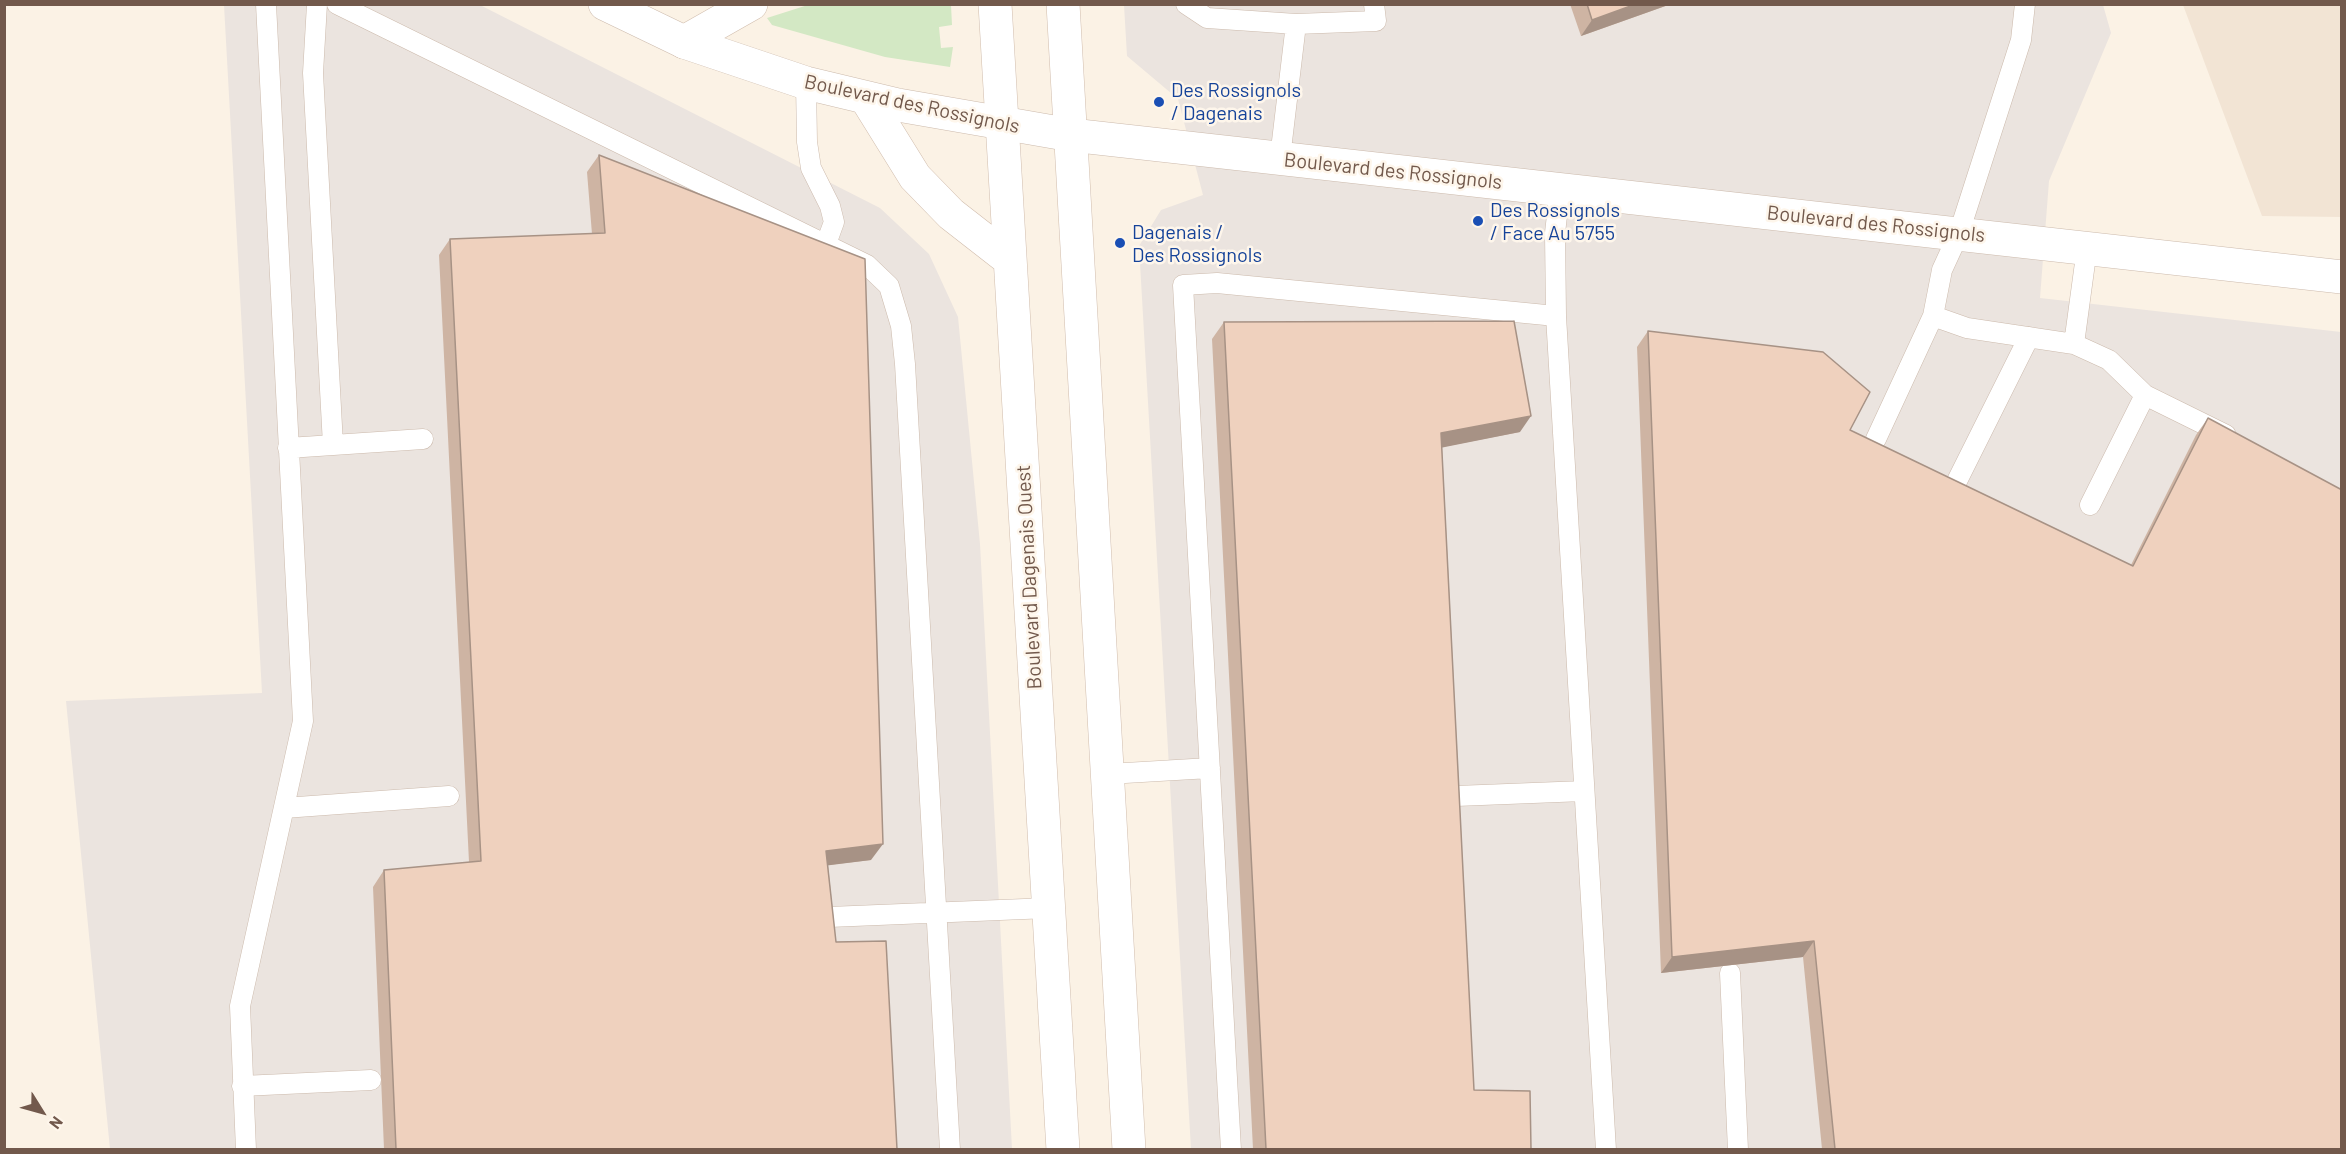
<!DOCTYPE html>
<html>
<head>
<meta charset="utf-8">
<style>
  body { margin:0 }
  #map { position:relative; width:2346px; height:1154px; overflow:hidden; background:#fbf2e5; font-family:Barlow,sans-serif }
  canvas { display:block }
  .frame { position:absolute; inset:0; border:6px solid #72594c; pointer-events:none }
  .north { position:absolute; left:12px; top:1082px; width:60px; height:60px; -webkit-text-stroke:4px #fef6eb; paint-order:stroke; rotate:127deg; font-size:16px; font-weight:700; line-height:24px; text-align:center; color:#72594c }
  .north::after { content:''; display:block; margin:auto; width:21px; height:27px; background:#72594c; clip-path:polygon(50% 0,100% 100%,50% 72%,0 100%) }
</style>
</head>
<body>
<div id="map">
<canvas width="2346" height="1154"></canvas>
<div class="frame"></div>
<div class="north">N</div>
</div>
<script>
const context = document.querySelector('canvas').getContext('2d');
context.lineJoin = 'round';
function paint(path, color) { context.fillStyle = color; context.fill(path, 'evenodd'); }
const poly = rows => new Path2D(rows.map(r => 'M' + r).join(''));
function strokePath(path, color, width, dash) { context.strokeStyle = color; context.lineWidth = width; context.lineCap = dash ? 'butt' : 'round'; context.setLineDash(dash || []); context.stroke(path); }
function write(font, color, halo, rows, align = 'center') {
  context.font = font + ' Barlow,sans-serif'; context.lineWidth = 5; context.setLineDash([]); context.textBaseline = 'middle'; context.strokeStyle = halo; context.fillStyle = color; for (const [text, x, y, turn = 0] of rows) {
    context.save(); context.translate(x, y); context.rotate((+turn || 0) * Math.PI / 180); context.textAlign = isNaN(turn) ? turn : align; if (halo) context.strokeText(text, 0, 0); context.fillText(text, 0, 0); context.restore();
  }
}
paint(poly([
  [2183,5,2341,5,2341,217,2262,216]
]), '#f2e4d4');
paint(poly([
  [224,5,480,5,880,208,929,254,958,317,980,544,1012,1149,110,1149,66,701,262,693],
  [1124,5,2103,5,2111,33,2049,181,2040,298,2341,332,2341,1149,1191,1149,1139,246,1161,210,1203,195,1178,99,1127,56]
]), '#ebe4df');
paint(poly([
  [811,4,951,5,952,25,939,27,941,48,953,47,950,67,885,57,772,25,767,18]
]), '#d3e8c4');
const service = poly([
  [317,4,313,73,333,445],
  [337,4,867,265,889,286,901,326,905,364,950,1150],
  [1186,4,1207,18,1296,24,1376,21,1374,4],
  [2025,4,2021,40,1959,233,1942,270,1933,316,1967,328,2074,344],
  [806,83,807,142,811,168,830,206,834,222,826,244],
  [1280,158,1296,24],
  [2087,248,2074,344,2109,360,2145,395,2226,435],
  [1556,316,1606,1150],
  [1876,439,1933,316],
  [288,448,423,439],
  [1955,485,2029,337],
  [2090,505,2145,395],
  [1108,774,1210,768],
  [1456,796,1584,791],
  [284,808,449,796],
  [829,917,1049,908],
  [1730,973,1738,1150],
  [242,1086,371,1080],
  [246,1150,240,1006,303,721,266,4],
  [1231,1150,1183,285,1217,283,1556,316,1555,233,1560,189]
]);
const tertiary = poly([
  [605,4,684,42,806,83,898,105,1071,135,2342,277]
]);
const secondary = poly([
  [995,4,1063,1150],
  [1063,4,1129,1150],
  [684,42,751,4],
  [866,98,915,177,951,214,1010,260]
]);
strokePath(service, '#ccbaac', 21);
strokePath(tertiary, '#ccbaac', 34);
strokePath(secondary, '#d0bcac', 34);
strokePath(service, '#fff', 20);
strokePath(tertiary, '#fff', 33);
strokePath(secondary, '#fff', 33);
paint(poly([
  [1570,4,1671,4,1581,36],
  [599,155,871,860,828,865,836,942,897,1149,384,1149,373,887,384,870,469,862,439,255,450,239,592,234,587,172],
  [1224,322,1520,432,1442,447,1474,1090,1531,1149,1253,1149,1212,339],
  [1648,331,1850,430,2131,565,2196,435,2208,418,2342,1149,1822,1149,1803,957,1661,973,1637,347]
]), '#ceb4a3');
paint(poly([
  [1636,4,1671,4,1581,36,1592,20],
  [1531,416,1520,432,1430,450,1441,433],
  [883,844,871,860,815,867,826,851],
  [1814,941,1803,957,1661,973,1672,957]
]), '#a79285');
const building = poly([
  [1587,4,1636,4,1592,20,1587,4],
  [599,155,865,259,883,844,826,851,836,942,886,941,897,1149,396,1149,384,870,481,861,450,239,605,233,599,155],
  [1514,321,1531,416,1441,433,1474,1090,1530,1091,1531,1149,1266,1149,1224,322,1514,321],
  [1648,331,1823,352,1870,392,1850,430,2133,566,2208,418,2342,490,2342,1149,1835,1149,1814,941,1672,957,1648,331]
]);
paint(building, '#efd1be');
strokePath(building, '#a79285', 1.5);
for (const [x, y, r, color] of [
  [1159,102,6,"#1a4fb4"],
  [1478,221,6,"#1a4fb4"],
  [1120,243,6,"#1a4fb4"]
]) { const dot = new Path2D(); dot.arc(x, y, r, 0, 2 * Math.PI); context.fillStyle = color; context.fill(dot); strokePath(dot, '#fef6eb', 2); }
write('20px', '#164399', '#fef6eb', [
  ["Des Rossignols",1171,90],
  ["/ Dagenais",1171,113],
  ["Des Rossignols",1490,210],
  ["/ Face Au 5755",1490,233],
  ["Dagenais /",1132,232],
  ["Des Rossignols",1132,255]
], 'left');
write('20px', '#72594c', '#fef6eb', [
  ["Boulevard des Rossignols",912,104,12],
  ["Boulevard des Rossignols",1393,171,6],
  ["Boulevard des Rossignols",1876,224,6],
  ["Boulevard Dagenais Ouest",1029,577,-93]
]);
</script>
</body>
</html>
